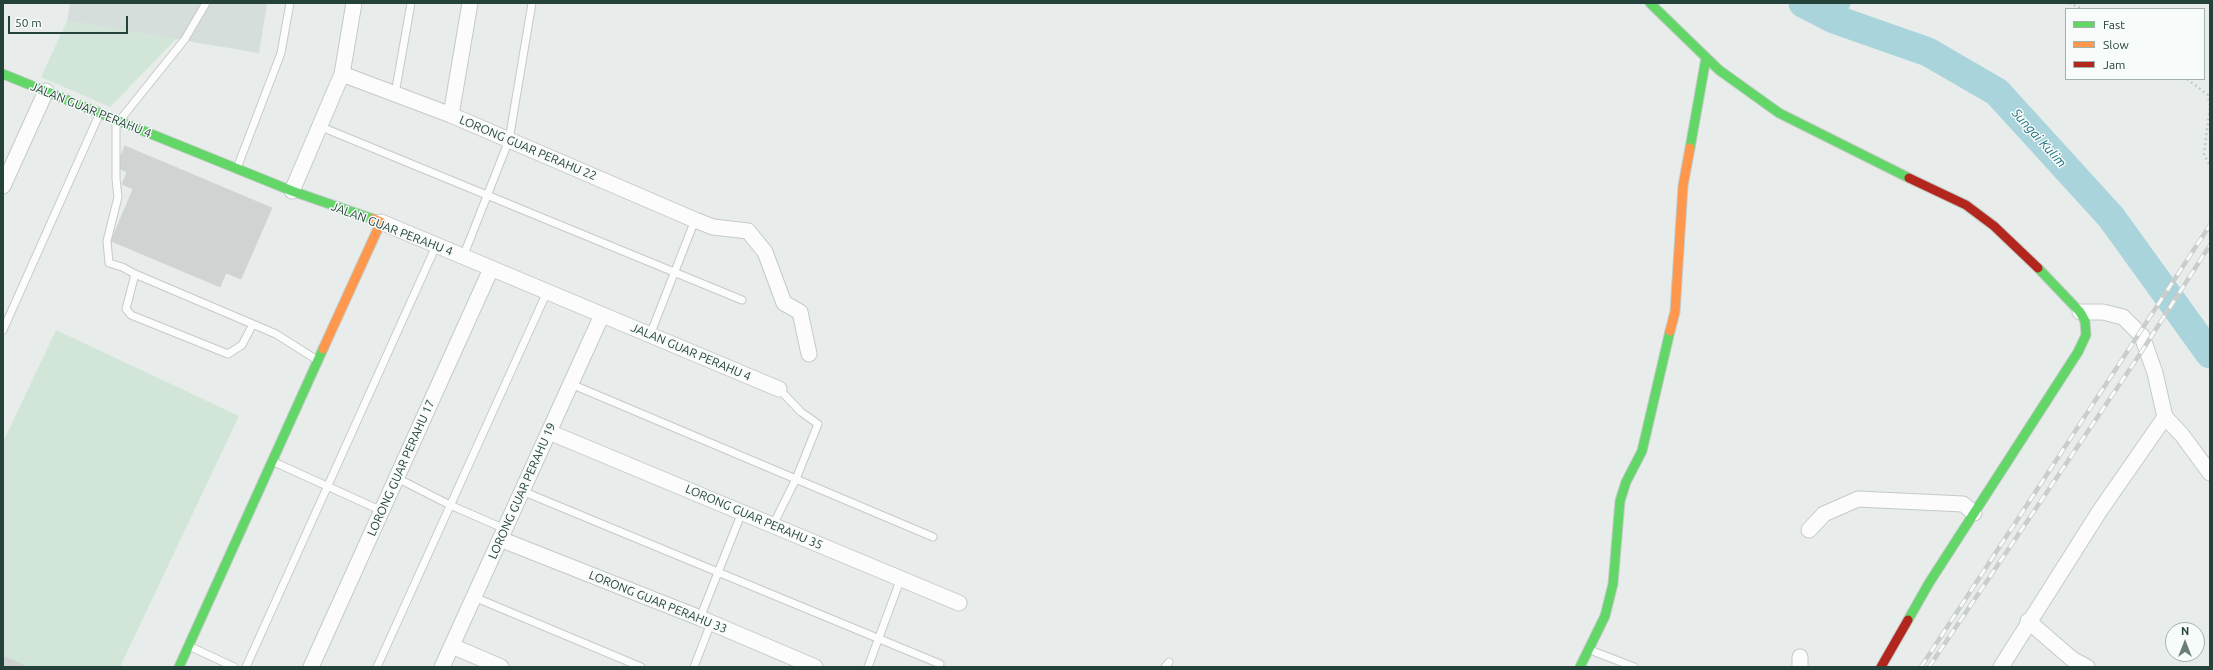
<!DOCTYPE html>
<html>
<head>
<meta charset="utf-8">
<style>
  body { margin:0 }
  #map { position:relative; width:2213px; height:670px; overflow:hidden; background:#e8edeb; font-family:Ubuntu,sans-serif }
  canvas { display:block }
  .frame { position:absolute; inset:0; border:4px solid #24423a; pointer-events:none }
  .legend { position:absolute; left:2065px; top:8px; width:140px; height:72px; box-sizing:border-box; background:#f7fbf9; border:1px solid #a3b1ad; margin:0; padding:5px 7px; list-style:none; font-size:12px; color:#24423a }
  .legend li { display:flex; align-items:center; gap:8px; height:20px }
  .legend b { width:20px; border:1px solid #a3b1ad }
  .north { position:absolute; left:2165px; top:622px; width:40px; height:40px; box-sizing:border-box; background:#f7fbf9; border:1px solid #a3b1ad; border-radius:50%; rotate:0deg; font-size:11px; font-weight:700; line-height:16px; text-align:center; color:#24423a }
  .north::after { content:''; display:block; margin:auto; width:14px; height:18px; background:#697e78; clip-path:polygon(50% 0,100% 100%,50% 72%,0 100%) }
  .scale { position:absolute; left:8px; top:16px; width:120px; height:18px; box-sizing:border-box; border:2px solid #24423a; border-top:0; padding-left:5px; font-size:12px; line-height:14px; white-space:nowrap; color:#24423a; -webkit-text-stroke:3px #f7fbf9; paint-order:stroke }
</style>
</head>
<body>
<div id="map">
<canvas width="2213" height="670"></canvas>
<div class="frame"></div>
<ul class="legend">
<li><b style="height:5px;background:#63d668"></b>Fast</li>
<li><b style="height:5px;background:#ff974d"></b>Slow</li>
<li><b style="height:5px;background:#b3261e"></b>Jam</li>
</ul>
<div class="north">N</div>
<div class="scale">50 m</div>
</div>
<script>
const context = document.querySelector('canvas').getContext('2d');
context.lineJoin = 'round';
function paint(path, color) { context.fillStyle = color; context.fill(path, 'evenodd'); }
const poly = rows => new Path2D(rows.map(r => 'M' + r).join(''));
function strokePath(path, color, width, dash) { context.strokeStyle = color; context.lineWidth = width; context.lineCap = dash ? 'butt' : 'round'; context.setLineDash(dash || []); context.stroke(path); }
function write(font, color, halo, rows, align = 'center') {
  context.font = font + ' Ubuntu,sans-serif'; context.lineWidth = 3; context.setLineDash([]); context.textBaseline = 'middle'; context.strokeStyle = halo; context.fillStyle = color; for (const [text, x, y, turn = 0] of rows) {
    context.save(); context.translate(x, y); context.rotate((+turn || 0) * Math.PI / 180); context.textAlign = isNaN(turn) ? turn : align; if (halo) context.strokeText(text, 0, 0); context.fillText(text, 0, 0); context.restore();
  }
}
paint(poly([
  [70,3,267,3,259,53,67,21]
]), '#d6dedb');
paint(poly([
  [67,21,176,39,110,107,41,77],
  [56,330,239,416,120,667,3,667,3,442]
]), '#d1e6d8');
strokePath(poly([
  [1834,19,1842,3]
]), '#a9d4db', 17);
strokePath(poly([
  [1803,3,1834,19,1928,52,1997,92,2111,217,2210,354]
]), '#a9d4db', 29);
const building = poly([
  [125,146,272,208,241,279,226,273,220,287,111,241,133,189,122,184,127,172,116,167,125,146],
  [3,656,26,666,26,667,3,667,3,656]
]);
paint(building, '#cfd4d2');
strokePath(building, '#d1d6d4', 1);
const lane = poly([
  [395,94,411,3],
  [120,120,185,39,206,3],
  [116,122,116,179,118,197,107,241,109,263,122,267,135,274,276,334,317,360],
  [319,126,742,300],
  [237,168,281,53,290,3],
  [463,257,509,140,532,3],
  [135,274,126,309,131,315,228,354,242,345,253,324],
  [3,330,99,115],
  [650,335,695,220],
  [571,384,933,537],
  [274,462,382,511],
  [397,478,450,505,505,529],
  [522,491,940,664],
  [773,525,796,479,818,424,801,412,779,389],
  [474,597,641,667],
  [700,618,742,512],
  [191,647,234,667],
  [1590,650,1634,667],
  [246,667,436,246],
  [377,667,547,292],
  [694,667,711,623],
  [868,667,901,578],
  [1165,667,1169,662]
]);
const street = poly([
  [342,74,451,115,695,220,713,227,748,231,765,252,784,303,800,312,809,354],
  [451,115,470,3],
  [3,186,46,91],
  [292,191,342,74,354,3],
  [381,222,779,389],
  [2080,312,2103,312,2123,317,2142,336,2155,373,2165,417,2182,435,2210,473],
  [549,432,959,603],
  [1809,530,1824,514,1858,499,1963,504,1974,513],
  [500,539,700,618,815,667],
  [2028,621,2072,659,2087,667],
  [452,646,501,667],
  [1800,657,1800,667],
  [311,667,491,269],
  [442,667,602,315],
  [2001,667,2099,512,2165,417]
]);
const fast = poly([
  [1650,3,1719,70,1779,113,1909,178],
  [3,74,292,191,373,219],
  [1690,148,1706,58],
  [1908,620,1929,583,2078,352,2086,335,2085,321,2080,312,2038,268],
  [179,667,323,349],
  [1580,667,1605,616,1613,584,1620,501,1626,482,1642,451,1670,331]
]);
const slow = poly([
  [1670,331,1675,312,1683,186,1690,148],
  [323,349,381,222,373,219]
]);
const jam = poly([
  [1909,178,1966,205,1994,226,2038,268],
  [1881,667,1908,620]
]);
strokePath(lane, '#c5cac8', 9);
strokePath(street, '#c5cac8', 17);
strokePath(fast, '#c3cbc8', 11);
strokePath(slow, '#c3cbc8', 11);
strokePath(jam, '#c3cbc8', 11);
strokePath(poly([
  [2069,3,2083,9],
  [2187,79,2208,95,2210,107,2204,154,2210,166]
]), '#c3ccca', 2.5, [2, 3]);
strokePath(lane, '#fcfcfc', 7);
strokePath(street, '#fcfcfc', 15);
strokePath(fast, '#63d668', 9);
strokePath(slow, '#ff974d', 9);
strokePath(jam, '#b3261e', 9);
const rail = poly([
  [1921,667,2210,225],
  [1929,667,2140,354,2210,245]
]);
strokePath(rail, '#c9cdcc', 4.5);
strokePath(rail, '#f7fbf9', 3, [9]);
write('12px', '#24423a', '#f7fbf9', [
  ["JALAN GUAR PERAHU 4",91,110,22],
  ["LORONG GUAR PERAHU 22",528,148,23],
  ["JALAN GUAR PERAHU 4",392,229,21],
  ["JALAN GUAR PERAHU 4",691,352,23],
  ["LORONG GUAR PERAHU 17",401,468,-66],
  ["LORONG GUAR PERAHU 19",522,491,-66],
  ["LORONG GUAR PERAHU 35",754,517,23],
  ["LORONG GUAR PERAHU 33",658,602,22]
]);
write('italic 13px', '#1c6f80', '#f7fbf9', [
  ["Sungai Kulim",2039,138,48]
]);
</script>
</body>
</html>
